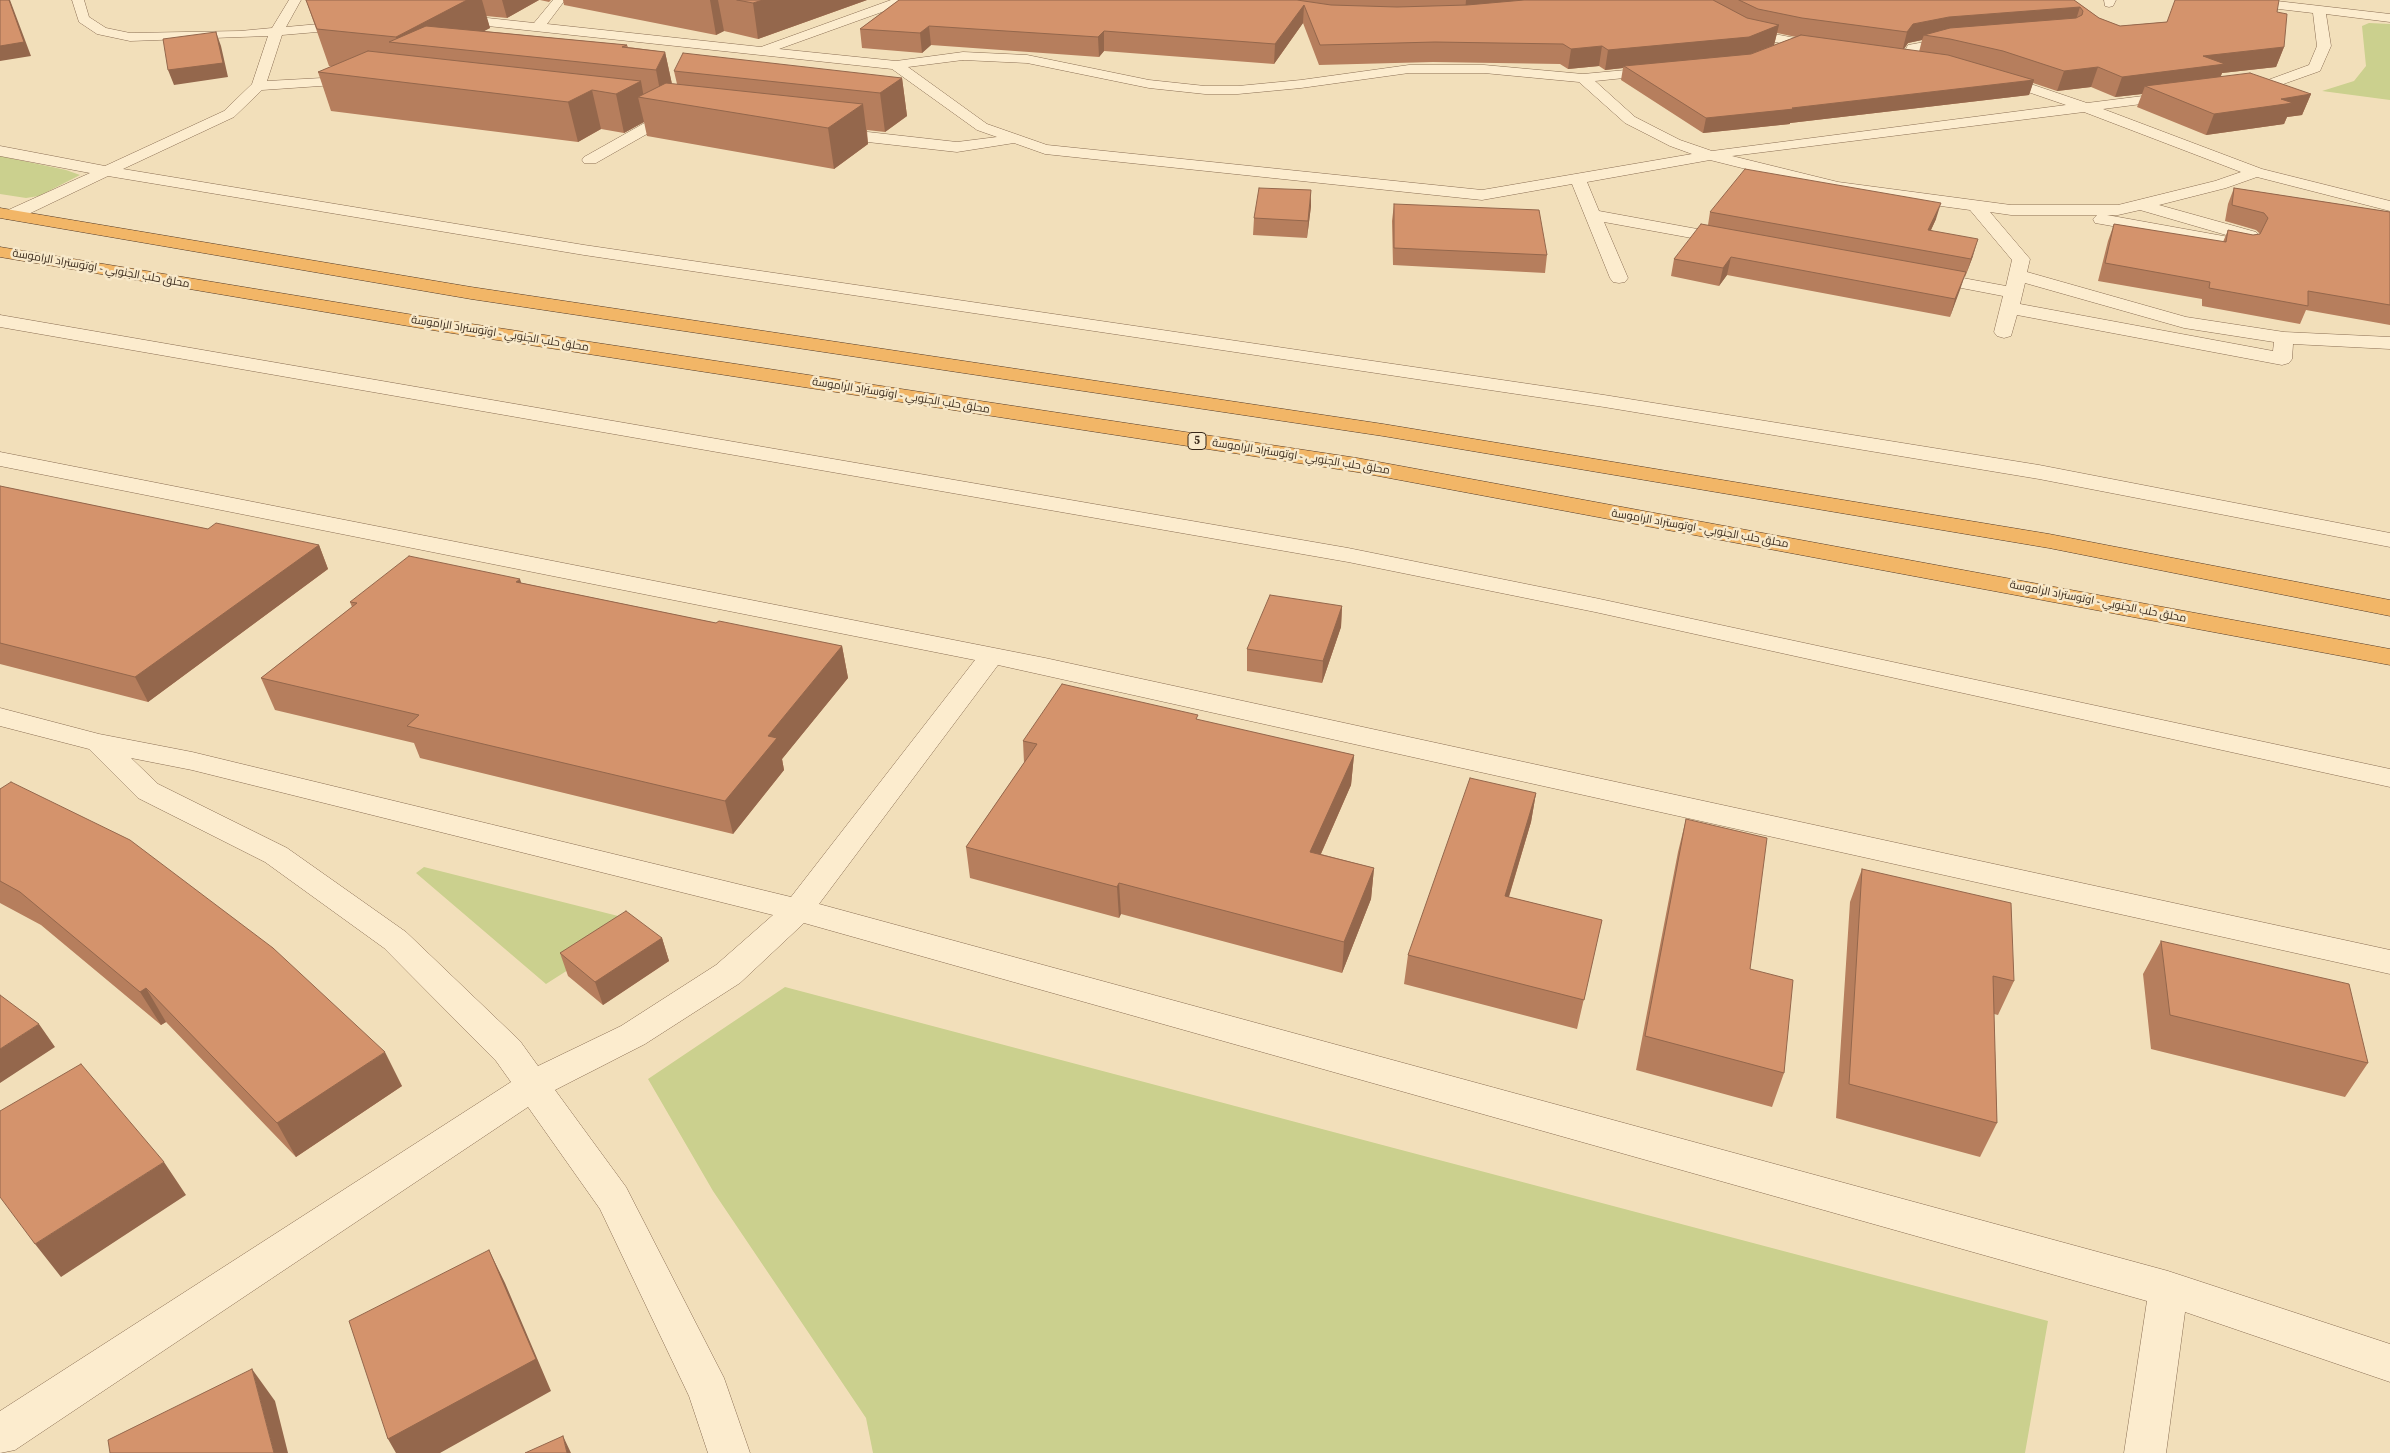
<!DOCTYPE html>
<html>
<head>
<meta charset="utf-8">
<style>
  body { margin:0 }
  canvas { display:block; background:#f2dfba }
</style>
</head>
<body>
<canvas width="2390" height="1453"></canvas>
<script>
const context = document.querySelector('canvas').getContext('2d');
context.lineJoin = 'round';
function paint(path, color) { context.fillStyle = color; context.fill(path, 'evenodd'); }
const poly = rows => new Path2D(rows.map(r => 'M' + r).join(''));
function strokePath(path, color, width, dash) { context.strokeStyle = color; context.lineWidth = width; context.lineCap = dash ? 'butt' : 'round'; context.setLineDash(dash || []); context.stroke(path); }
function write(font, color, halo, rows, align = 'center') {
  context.font = font + ' "Source Serif 4",Cairo,serif'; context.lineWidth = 5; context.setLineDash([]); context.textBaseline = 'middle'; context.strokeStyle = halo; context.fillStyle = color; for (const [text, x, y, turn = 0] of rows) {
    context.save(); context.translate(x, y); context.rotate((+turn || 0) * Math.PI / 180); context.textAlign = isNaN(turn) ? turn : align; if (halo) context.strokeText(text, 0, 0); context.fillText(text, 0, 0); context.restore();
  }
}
paint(poly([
  [2369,23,2390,24,2390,100,2322,91,2354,81,2366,66,2362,26],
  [0,156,66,170,80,175,39,196,26,198,0,194],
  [424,867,630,919,637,926,546,984,416,873],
  [785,987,2048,1321,2025,1453,873,1453,866,1418,713,1191,648,1079]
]), '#cbd08e');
const minor = poly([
  [72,0,84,0,89,17,106,28,130,33,240,31,272,28,289,0,301,0,286,27,352,21,358,25,352,29,282,35,267,81,359,76,364,77,366,80,364,83,262,90,234,117,123,169,584,245,1604,395,2039,465,2390,533,2390,547,2039,479,1604,407,584,255,108,176,18,219,6,219,4,215,6,211,90,173,0,156,0,146,105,166,224,111,252,84,268,36,130,41,97,34,79,22,72,0],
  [553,0,565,0,547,24,761,47,891,0,909,0,907,3,779,49,896,61,963,52,1027,55,1149,80,1205,86,1238,86,1301,80,1409,65,1484,65,1583,74,1658,67,1665,71,1663,74,1595,81,1635,117,1680,140,1712,151,2066,105,1990,79,1988,76,1995,72,2087,103,2175,92,2180,93,2182,96,2180,99,2103,109,2262,169,2390,201,2390,211,2257,177,2226,188,2159,205,2256,232,2259,236,2255,245,2252,249,2246,250,2101,224,2095,223,2093,219,2097,215,2011,215,1990,212,2030,259,2027,272,2186,317,2284,332,2390,337,2390,349,2293,344,2292,359,2289,363,2282,365,2017,315,2011,336,2004,338,1997,336,1994,332,2003,296,1925,281,1919,280,1916,276,1919,272,1925,271,2006,286,2012,260,1970,210,1838,192,1710,160,1587,182,1599,211,1730,235,1736,236,1739,240,1736,244,1730,245,1604,222,1628,278,1625,282,1619,283,1613,282,1610,278,1572,184,1482,200,1045,154,1014,143,957,152,832,138,827,136,824,133,827,130,832,128,957,142,997,137,977,130,892,69,450,22,444,18,450,14,534,23,553,0],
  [963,60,1027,63,1149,88,1205,94,1238,94,1301,88,1409,73,1484,73,1579,82,1625,123,1670,146,1692,154,1482,190,1047,145,987,124,908,67,963,60],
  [2084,112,2241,172,2215,181,2118,205,2011,205,1838,182,1732,156,2084,112],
  [2140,210,2240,239,2107,215,2118,215,2140,210],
  [2025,283,2184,328,2274,342,2273,351,2020,304,2025,283],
  [1679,0,1694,0,1753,30,1822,43,1829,47,1822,51,1744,36,1679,0],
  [2104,0,2116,0,2113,6,2109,7,2105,6,2104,0],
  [2230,0,2268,0,2390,14,2390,22,2326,14,2331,46,2320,71,2275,87,2240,92,2233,88,2235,85,2268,80,2309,65,2317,46,2313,13,2236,4,2230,0],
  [1958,36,1963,37,1965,40,1963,43,1918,51,1913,61,1908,62,1901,58,1908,45,1958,36],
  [674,102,681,106,675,118,596,163,584,163,582,160,584,157,664,112,669,103,674,102],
  [0,315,1348,548,1595,598,2390,769,2390,787,1595,612,1348,562,0,327,0,315],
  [0,452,1045,658,2390,950,2390,974,998,665,819,904,2168,1271,2390,1344,2390,1382,2185,1312,2166,1453,2124,1453,2147,1301,804,923,740,983,645,1044,555,1090,626,1187,724,1378,750,1453,708,1453,689,1396,600,1209,528,1107,15,1450,0,1453,0,1411,511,1082,496,1061,384,948,265,862,138,798,89,749,0,726,0,708,99,734,192,752,791,897,975,660,0,466,0,452],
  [131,758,192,770,773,915,716,965,621,1026,538,1066,520,1041,406,932,287,848,158,784,131,758]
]);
const trunk = poly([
  [0,208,471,287,1383,424,2049,534,2390,600,2390,616,2049,548,1383,436,471,299,0,218,0,208],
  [0,247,432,318,1357,458,2390,649,2390,665,1357,472,432,330,0,257,0,247]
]);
strokePath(minor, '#8a6e53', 1);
strokePath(trunk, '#563c28', 1);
paint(minor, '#fcecce');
paint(trunk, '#f2b667');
paint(poly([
  [306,0,539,0,507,18,486,16,490,28,483,31,627,45,628,47,665,52,672,84,677,84,674,71,902,78,907,116,885,132,867,130,868,144,834,169,647,136,644,122,624,133,601,129,578,142,331,111,318,72,333,66,329,66],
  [540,0,551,0,549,2],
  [563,0,867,0,758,39,724,31,716,35,564,5],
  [899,0,2074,0,2099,18,2120,26,2277,12,2284,47,2276,67,2222,73,2221,76,2311,94,2302,115,2287,117,2284,124,2206,135,2137,107,2142,94,2115,97,2091,87,2057,91,2033,83,2029,95,1790,123,1790,124,1703,133,1621,80,1623,68,1605,70,1599,66,1568,69,1560,64,1433,62,1319,65,1303,23,1274,64,1104,51,1099,57,931,45,922,53,862,48,860,29],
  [1777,33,1796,37,1774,45],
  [1922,40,1919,52,1904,49,1908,43],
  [2234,188,2390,212,2390,325,2306,310,2300,324,2202,306,2202,299,2098,281,2108,241,2114,224,2223,242,2228,230,2253,235,2260,234,2256,230,2225,221,2228,204],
  [1394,204,1547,255,1545,273,1393,265,1392,221],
  [1311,206,1307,238,1253,235,1254,218],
  [1710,212,1936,219,1931,230,1973,256,1965,277,1964,276,1950,317,1727,275,1719,286,1671,276,1674,259,1708,225],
  [0,486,208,529,319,545,328,569,148,702,0,664],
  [522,583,716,623,842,646,848,678,782,759,784,770,733,834,420,758,414,743,275,710,261,678,352,607,350,602],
  [1342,606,1341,627,1322,683,1247,671,1247,649],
  [1198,720,1354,755,1351,785,1321,854,1374,868,1371,899,1342,973,1121,914,1119,918,970,878,966,847,1024,763,1023,741],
  [0,789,402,1086,296,1157,166,1022,161,1025,41,925,0,903],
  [1536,793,1531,822,1509,897,1602,920,1577,1029,1404,984,1408,955],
  [1686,819,1784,1073,1772,1107,1636,1070,1678,852],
  [1862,869,2014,981,1998,1015,1994,1014,1997,1123,1980,1157,1836,1118,1850,902],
  [662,938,669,961,603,1005,568,976,560,953],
  [2161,941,2368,1063,2345,1097,2151,1049,2143,974]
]), '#b67e5d');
paint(poly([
  [9,0,10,0,31,56,0,61,0,46],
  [467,0,482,0,490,28,453,48,397,43,396,37],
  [502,0,539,0,507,18],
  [710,0,718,0,724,31,716,35],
  [763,0,867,0,758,39,753,3],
  [1466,0,1602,0,1465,12],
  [1304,5,1303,23,1274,64,1275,44],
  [2080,7,2074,26,1924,35,1922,40,1908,43,1902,52,1907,32,1913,24,1949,17],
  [1779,25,1774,45,1745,56,1624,66,1623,68,1605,70,1608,50],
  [929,26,931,45,922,53,920,33],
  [1104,31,1104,51,1099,57,1098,37],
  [216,32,221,46,228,77,174,85,168,70],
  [1602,46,1599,66,1568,69,1571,49],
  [2284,47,2276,67,2222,73,2217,84,2145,86,2142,94,2115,97,2122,77,2203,56],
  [665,52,673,89,662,101,656,70],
  [2098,67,2091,87,2057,91,2064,71],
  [902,78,907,116,885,132,880,93],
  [2034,80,2029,95,1790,123,1790,124,1703,133,1706,118],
  [641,81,644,98,638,97,644,122,624,133,616,94],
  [592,90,601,129,578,142,568,102],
  [2311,94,2302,115,2287,117,2284,124,2206,135,2214,114,2281,99],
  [863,104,868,144,834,169,828,128],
  [1311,190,1311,206,1307,238,1308,221],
  [1941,203,1936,219,1923,247,1928,230],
  [1978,239,1973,256,1965,277,1971,259],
  [1731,257,1727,275,1719,286,1723,268],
  [1966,272,1960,290,1950,317,1955,299],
  [319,545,328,569,148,702,135,677],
  [520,579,530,609,516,582],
  [1342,606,1341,627,1322,683,1323,661],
  [842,646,848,678,782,759,784,770,733,834,725,801,768,736],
  [1354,755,1351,785,1308,883,1310,852],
  [1536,793,1531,822,1500,926,1505,896],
  [1374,868,1371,899,1342,973,1344,942],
  [1119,883,1121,914,1119,918,1117,887],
  [662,938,669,961,603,1005,595,982],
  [146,988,166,1022,161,1025,140,992],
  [39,1024,55,1047,0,1083,0,1049],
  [385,1052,402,1086,296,1157,277,1123],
  [164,1162,186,1195,61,1277,35,1244],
  [489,1250,505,1283,551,1391,440,1453,396,1453,388,1439],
  [252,1369,275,1401,288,1453,274,1453],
  [563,1436,571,1453,567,1453]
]), '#94674c');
const building = poly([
  [0,0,9,0,24,42,0,46,0,0],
  [306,0,467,0,396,37,317,29,306,0],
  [737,0,763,0,753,3,737,0],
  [899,0,1297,0,1331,5,1397,7,1467,5,1524,0,1713,0,1747,18,1779,25,1749,37,1608,50,1602,46,1571,49,1563,44,1435,42,1320,45,1304,5,1275,44,1104,31,1098,37,929,26,920,33,860,29,899,0],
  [1739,0,2074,0,2099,18,2120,26,2167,22,2175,0,2279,0,2277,12,2287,14,2284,47,2203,56,2225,64,2122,77,2098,67,2064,71,2003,51,1950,39,1924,35,1950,28,2076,18,2082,15,2083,11,2080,7,1949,17,1913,24,1907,32,1802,18,1758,9,1739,0],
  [426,26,627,45,622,47,665,52,656,70,389,42,426,26],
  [216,32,223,63,168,70,163,39,216,32],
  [1801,35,1948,55,2034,80,1792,108,1794,109,1706,118,1624,66,1751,54,1801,35],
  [368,51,641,81,616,94,592,90,568,102,318,72,368,51],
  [683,53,902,78,880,93,674,71,683,53],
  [2250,73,2311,94,2281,99,2293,103,2214,114,2145,86,2250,73],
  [666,83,863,104,828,128,638,97,666,83],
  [1745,169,1941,203,1928,230,1978,239,1971,259,1710,212,1745,169],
  [1259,188,1311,190,1308,221,1254,218,1259,188],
  [2234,188,2390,212,2390,305,2308,291,2308,306,2209,288,2210,282,2105,263,2114,224,2226,242,2228,230,2253,235,2260,234,2268,218,2264,213,2232,205,2234,188],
  [1394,204,1539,210,1547,255,1394,248,1394,204],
  [1701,224,1966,272,1955,299,1731,257,1723,268,1674,259,1701,224],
  [0,486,208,529,216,523,319,545,135,677,0,643,0,486],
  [409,556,520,579,516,582,716,623,719,621,842,646,768,736,777,738,725,801,407,726,419,715,261,678,357,603,350,602,409,556],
  [1270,595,1342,606,1323,661,1247,649,1270,595],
  [1062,684,1198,715,1196,719,1354,755,1310,852,1374,868,1344,942,1119,883,1117,887,966,847,1037,744,1023,741,1062,684],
  [1470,778,1536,793,1505,896,1602,920,1584,1000,1408,955,1470,778],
  [11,782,130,840,273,948,385,1052,277,1123,146,988,140,992,20,892,0,881,0,789,11,782],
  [1686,819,1767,838,1750,969,1793,980,1784,1073,1645,1036,1686,819],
  [1862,869,2011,903,2014,981,1993,976,1997,1123,1849,1084,1862,869],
  [626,911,662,938,595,982,560,953,626,911],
  [2161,941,2349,984,2368,1063,2170,1015,2161,941],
  [0,995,39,1024,0,1049,0,995],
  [81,1064,164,1162,35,1244,0,1197,0,1111,81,1064],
  [489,1250,536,1359,388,1439,349,1321,489,1250],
  [252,1369,274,1453,110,1453,108,1440,252,1369],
  [563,1436,567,1453,525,1453,563,1436]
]);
paint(building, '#d4936c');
strokePath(building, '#94674c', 1);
write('11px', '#372719', '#f8e9ca', [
  ["محلق حلب الجنوبي - اوتوستراد الراموسة",101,269,10],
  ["محلق حلب الجنوبي - اوتوستراد الراموسة",500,334,9],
  ["محلق حلب الجنوبي - اوتوستراد الراموسة",901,396,9],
  ["محلق حلب الجنوبي - اوتوستراد الراموسة",1301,457,9],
  ["محلق حلب الجنوبي - اوتوستراد الراموسة",1700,529,10],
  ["محلق حلب الجنوبي - اوتوستراد الراموسة",2098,602,11]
]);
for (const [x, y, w] of [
  [1197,441,18]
]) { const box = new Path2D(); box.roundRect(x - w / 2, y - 8.5, w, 17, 4); context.fillStyle = '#f8e9ca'; context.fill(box); strokePath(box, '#372719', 1); }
write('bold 11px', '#372719', null, [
  ["5",1197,441]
]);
</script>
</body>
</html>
